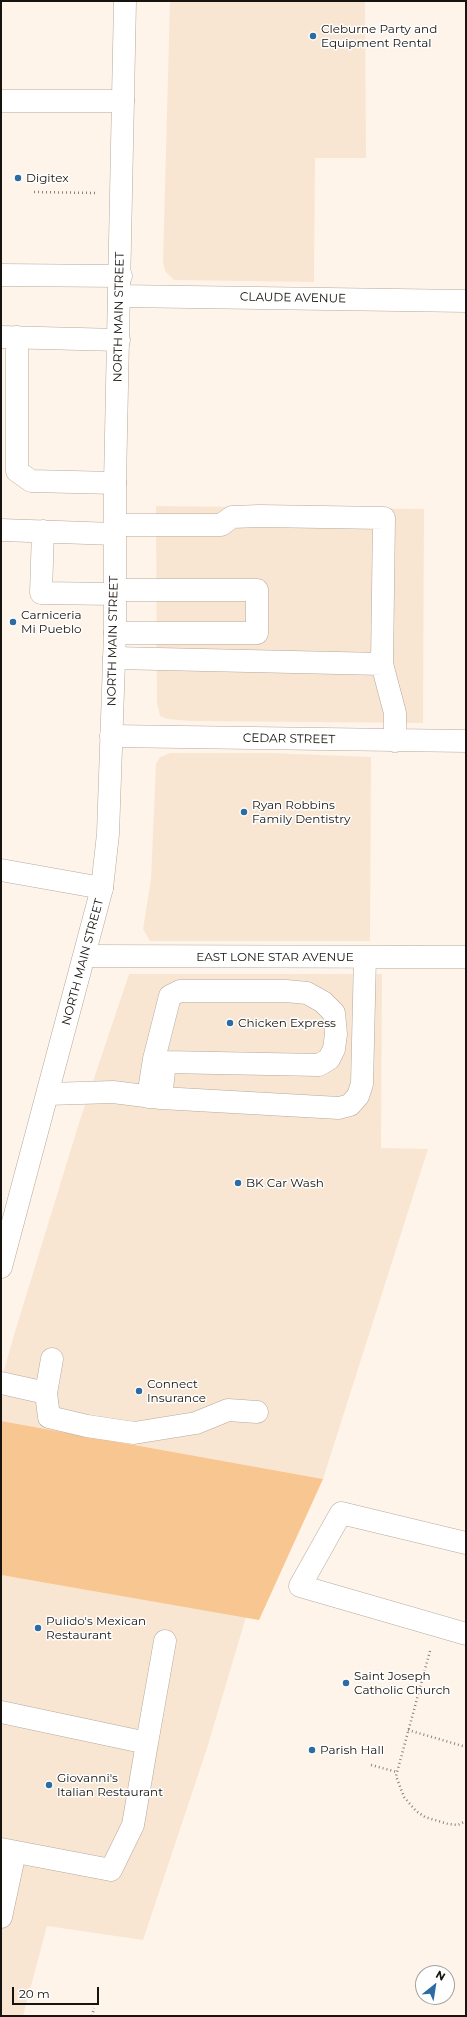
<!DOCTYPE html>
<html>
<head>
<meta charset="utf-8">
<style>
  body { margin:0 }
  #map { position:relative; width:467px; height:2017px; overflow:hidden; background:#fff4e9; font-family:Montserrat,sans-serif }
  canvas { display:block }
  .frame { position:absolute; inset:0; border:2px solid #17130e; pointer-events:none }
  .north { position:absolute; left:415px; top:1965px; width:40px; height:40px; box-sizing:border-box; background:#fff; border:1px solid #a2a19f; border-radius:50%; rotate:30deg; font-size:11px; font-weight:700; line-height:16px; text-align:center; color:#17130e }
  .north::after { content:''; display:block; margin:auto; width:14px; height:18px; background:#2d6ca3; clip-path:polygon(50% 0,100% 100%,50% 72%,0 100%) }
  .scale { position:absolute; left:12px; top:1987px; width:87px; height:18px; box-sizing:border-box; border:2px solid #17130e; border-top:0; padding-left:5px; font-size:12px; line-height:14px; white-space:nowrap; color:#17130e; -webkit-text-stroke:3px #fff; paint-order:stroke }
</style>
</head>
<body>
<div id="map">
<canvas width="467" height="2017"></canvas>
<div class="frame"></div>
<div class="north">N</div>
<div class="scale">20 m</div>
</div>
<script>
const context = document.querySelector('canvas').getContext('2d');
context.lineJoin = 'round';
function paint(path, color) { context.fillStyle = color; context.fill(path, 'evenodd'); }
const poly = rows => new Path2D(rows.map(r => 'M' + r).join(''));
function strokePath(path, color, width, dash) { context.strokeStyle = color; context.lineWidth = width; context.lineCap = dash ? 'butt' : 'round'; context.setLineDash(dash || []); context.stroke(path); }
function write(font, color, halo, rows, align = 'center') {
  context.font = font + ' Montserrat,sans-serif'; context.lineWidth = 3; context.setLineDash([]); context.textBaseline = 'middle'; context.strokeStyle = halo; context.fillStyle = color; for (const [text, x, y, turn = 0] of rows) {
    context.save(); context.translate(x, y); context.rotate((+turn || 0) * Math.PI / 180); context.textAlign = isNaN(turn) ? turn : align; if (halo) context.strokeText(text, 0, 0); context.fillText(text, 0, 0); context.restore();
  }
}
paint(poly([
  [170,1,365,1,366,158,315,158,314,282,174,280,165,271,163,261],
  [156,506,424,509,423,723,190,721,167,719,160,716,157,702],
  [170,753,272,753,371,757,370,941,150,941,143,929,151,879,156,764,160,757],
  [129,974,382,974,381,1148,428,1149,323,1479,1,1421,1,1381,14,1335,79,1123],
  [1,1575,246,1617,208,1745,143,1940,47,1926,23,2016,1,2016]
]), '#f9e6d2');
paint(poly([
  [1,1421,323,1479,259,1620,1,1575]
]), '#f8c690');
const minor = poly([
  [1,101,123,101],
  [1,275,121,276],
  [120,296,466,301],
  [1,337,119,340],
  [17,337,17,471,31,481,115,483],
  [115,525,221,525,232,517,260,516,384,518,382,664],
  [1,530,115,534],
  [43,531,41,593,115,594],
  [115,633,257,633,257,590,115,590],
  [114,658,382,664,395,713,395,741],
  [111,736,466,741],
  [1,870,102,888],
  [85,956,466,957],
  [48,1094,113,1092,161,1098,339,1108,350,1105,358,1096,362,1084,365,957],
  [148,1097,154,1059,170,996,180,991,286,991,307,993,323,1002,334,1013,336,1034,334,1049,329,1059,319,1065,165,1062,161,1098],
  [1,1383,46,1393,49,1417,87,1426,134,1433,196,1423,228,1410,257,1412],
  [46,1393,52,1359],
  [466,1543,341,1513,300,1586,466,1634],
  [1,1712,147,1743,133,1825,111,1870,1,1849],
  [147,1743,165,1641],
  [1,1917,15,1852]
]);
const major = poly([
  [1,1267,102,888,108,834,115,633,115,483,125,1]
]);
strokePath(minor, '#b5a99c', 23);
strokePath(major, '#b5a99c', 23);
strokePath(poly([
  [34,192,95,193],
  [430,1651,396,1776,404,1797,416,1811,425,1817,448,1824,458,1825,466,1821],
  [408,1730,466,1747],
  [371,1765,397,1772],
  [92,2016,94,2008]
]), '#8a827b', 2.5, [1, 3]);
strokePath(minor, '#fff', 22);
strokePath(major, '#fff', 22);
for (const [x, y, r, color] of [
  [313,36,4,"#2d6ca3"],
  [18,178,4,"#2d6ca3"],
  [13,622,4,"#2d6ca3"],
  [244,812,4,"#2d6ca3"],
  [230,1023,4,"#2d6ca3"],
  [238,1183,4,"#2d6ca3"],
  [139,1391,4,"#2d6ca3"],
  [38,1628,4,"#2d6ca3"],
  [346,1683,4,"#2d6ca3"],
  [312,1750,4,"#2d6ca3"],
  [49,1785,4,"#2d6ca3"]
]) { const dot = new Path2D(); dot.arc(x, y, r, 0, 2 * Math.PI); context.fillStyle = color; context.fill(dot); strokePath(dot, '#fff', 1.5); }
write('12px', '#17130e', '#fff', [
  ["Cleburne Party and",321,29],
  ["Equipment Rental",321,43],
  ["Digitex",26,178],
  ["Carniceria",21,615],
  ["Mi Pueblo",21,629],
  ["Ryan Robbins",252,805],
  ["Family Dentistry",252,819],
  ["Chicken Express",238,1023],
  ["BK Car Wash",246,1183],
  ["Connect",147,1384],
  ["Insurance",147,1398],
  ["Pulido's Mexican",46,1621],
  ["Restaurant",46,1635],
  ["Saint Joseph",354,1676],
  ["Catholic Church",354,1690],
  ["Parish Hall",320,1750],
  ["Giovanni's",57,1778],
  ["Italian Restaurant",57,1792]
], 'left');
write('12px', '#17130e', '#fff', [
  ["CLAUDE AVENUE",293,298,1],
  ["NORTH MAIN STREET",119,317,-89],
  ["NORTH MAIN STREET",113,641,-89],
  ["CEDAR STREET",289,739,1],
  ["EAST LONE STAR AVENUE",275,957],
  ["NORTH MAIN STREET",83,962,-75]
]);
</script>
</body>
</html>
